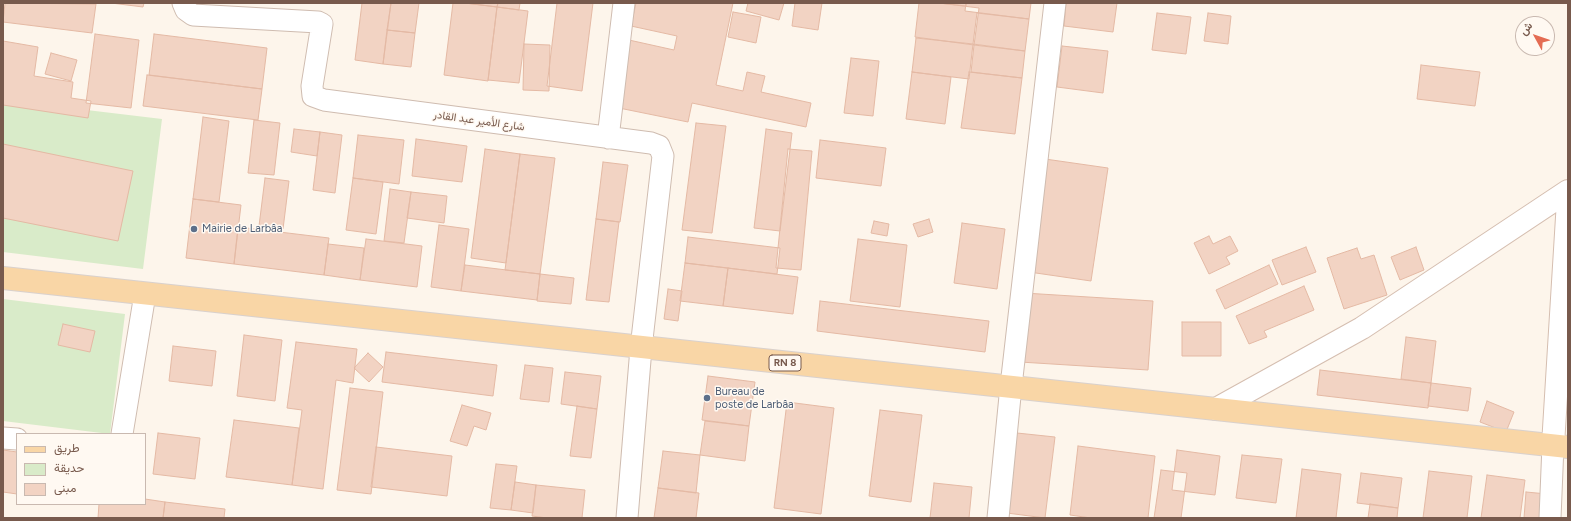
<!DOCTYPE html>
<html>
<head>
<meta charset="utf-8">
<style>
  body { margin:0 }
  #map { position:relative; width:1571px; height:521px; overflow:hidden; background:#fdf5eb; font-family:Figtree,Vazirmatn,sans-serif }
  canvas { display:block }
  .frame { position:absolute; inset:0; border:4px solid #785a4d; pointer-events:none }
  .legend { position:absolute; left:16px; top:433px; width:130px; height:72px; box-sizing:border-box; background:#fff9f2; border:1px solid #c9b9b0; margin:0; padding:5px 7px; list-style:none; font-size:12px; color:#785a4d }
  .legend li { display:flex; align-items:center; gap:8px; height:20px }
  .legend b { width:20px; border:1px solid #c9b9b0 }
  .north { position:absolute; left:1515px; top:16px; width:40px; height:40px; box-sizing:border-box; background:#fff9f2; border:1px solid #c9b9b0; border-radius:50%; rotate:310deg; font-size:11px; font-weight:700; line-height:16px; text-align:center; color:#785a4d }
  .north::after { content:''; display:block; margin:auto; width:14px; height:18px; background:#e46c53; clip-path:polygon(50% 0,100% 100%,50% 72%,0 100%) }
</style>
</head>
<body>
<div id="map">
<canvas width="1571" height="521"></canvas>
<div class="frame"></div>
<ul class="legend">
<li><b style="height:5px;background:#f9d6a6"></b>طريق</li>
<li><b style="height:11px;background:#d9ebc9"></b>حديقة</li>
<li><b style="height:11px;background:#f2d3c3"></b>مبنى</li>
</ul>
<div class="north">ش</div>
</div>
<script>
const context = document.querySelector('canvas').getContext('2d');
context.lineJoin = 'round';
function paint(path, color) { context.fillStyle = color; context.fill(path, 'evenodd'); }
const poly = rows => new Path2D(rows.map(r => 'M' + r).join(''));
function strokePath(path, color, width, dash) { context.strokeStyle = color; context.lineWidth = width; context.lineCap = dash ? 'butt' : 'round'; context.setLineDash(dash || []); context.stroke(path); }
function write(font, color, halo, rows, align = 'center') {
  context.font = font + ' Figtree,Vazirmatn,sans-serif'; context.lineWidth = 3; context.setLineDash([]); context.textBaseline = 'middle'; context.strokeStyle = halo; context.fillStyle = color; for (const [text, x, y, turn = 0] of rows) {
    context.save(); context.translate(x, y); context.rotate((+turn || 0) * Math.PI / 180); context.textAlign = isNaN(turn) ? turn : align; if (halo) context.strokeText(text, 0, 0); context.fillText(text, 0, 0); context.restore();
  }
}
paint(poly([
  [3,100,162,119,143,269,3,252],
  [3,299,125,314,110,434,3,421]
]), '#d9ebc9');
const building = poly([
  [5,3,96,4,92,33,3,22,5,3],
  [111,3,144,3,143,7,111,3],
  [362,3,391,3,383,64,355,60,362,3],
  [391,3,419,3,415,33,387,30,391,3],
  [453,3,465,3,497,7,488,81,444,75,453,3],
  [465,3,498,3,497,7,465,3],
  [498,3,520,3,519,10,497,7,498,3],
  [557,3,593,3,582,91,547,86,557,3],
  [636,3,733,3,716,85,743,91,747,72,765,76,761,92,811,103,806,127,692,103,688,122,614,107,629,40,674,50,677,36,631,26,636,3],
  [748,3,784,3,779,20,746,11,748,3],
  [795,3,822,3,818,30,792,26,795,3],
  [919,3,939,3,979,8,974,45,915,37,919,3],
  [939,3,966,3,966,6,939,3],
  [966,3,1031,3,1029,19,965,11,966,3],
  [1066,3,1117,3,1113,32,1064,26,1066,3],
  [497,7,528,11,519,83,488,80,497,7],
  [733,12,761,17,756,43,728,37,733,12],
  [977,13,1029,19,1025,51,973,44,977,13],
  [1157,13,1191,17,1186,54,1152,50,1157,13],
  [1208,13,1231,16,1228,44,1204,41,1208,13],
  [387,30,415,33,411,67,383,64,387,30],
  [95,34,139,40,131,108,86,103,95,34],
  [154,34,267,48,262,89,149,75,154,34],
  [916,38,973,44,969,79,912,72,916,38],
  [3,41,38,47,34,76,73,82,71,98,91,101,88,118,3,105,3,41],
  [524,44,550,45,549,91,523,90,524,44],
  [974,45,1025,51,1022,78,971,72,974,45],
  [1062,46,1108,51,1103,93,1057,87,1062,46],
  [51,53,77,60,71,81,45,74,51,53],
  [851,58,879,61,873,116,844,113,851,58],
  [1421,65,1480,72,1475,106,1417,99,1421,65],
  [912,72,951,77,945,124,906,119,912,72],
  [969,72,1022,78,1015,134,961,128,969,72],
  [147,75,262,89,258,120,143,106,147,75],
  [203,117,229,121,219,202,193,199,203,117],
  [254,120,280,123,274,175,248,173,254,120],
  [696,123,726,126,712,233,682,230,696,123],
  [294,129,320,132,317,156,291,152,294,129],
  [766,129,792,133,780,231,754,228,766,129],
  [320,132,342,135,335,193,313,190,320,132],
  [358,135,404,140,399,184,353,178,358,135],
  [416,139,467,146,462,182,412,176,416,139],
  [820,140,886,148,881,186,816,178,820,140],
  [3,144,133,171,118,241,3,218,3,144],
  [485,149,520,154,506,263,471,258,485,149],
  [788,149,812,151,801,270,776,268,788,149],
  [520,154,555,158,540,274,505,270,520,154],
  [1045,159,1108,168,1091,281,1029,272,1045,159],
  [603,162,628,165,620,222,596,219,603,162],
  [265,178,289,181,283,229,259,226,265,178],
  [353,178,383,182,376,234,346,230,353,178],
  [390,189,411,192,404,243,384,241,390,189],
  [411,192,447,196,444,223,407,218,411,192],
  [193,199,241,205,234,264,186,258,193,199],
  [596,219,619,222,609,302,586,300,596,219],
  [929,219,933,232,918,237,913,224,929,219],
  [874,221,889,224,887,236,871,233,874,221],
  [962,223,1005,229,997,289,954,283,962,223],
  [439,225,469,229,461,291,431,287,439,225],
  [238,227,329,238,324,275,234,264,238,227],
  [1209,236,1213,244,1230,236,1238,251,1226,257,1230,264,1209,274,1194,243,1209,236],
  [688,237,780,248,777,274,685,263,688,237],
  [366,239,422,246,417,287,360,280,366,239],
  [858,239,907,245,900,307,850,301,858,239],
  [328,244,364,248,360,280,324,275,328,244],
  [1306,247,1316,272,1282,285,1272,260,1306,247],
  [1416,247,1424,270,1400,280,1391,257,1416,247],
  [1357,248,1361,259,1374,255,1387,295,1344,309,1327,258,1357,248],
  [685,263,728,268,723,306,680,301,685,263],
  [465,265,540,274,537,300,461,291,465,265],
  [1269,265,1278,284,1225,309,1216,290,1269,265],
  [728,268,798,277,793,314,723,306,728,268],
  [540,274,574,278,571,304,537,301,540,274],
  [1304,286,1314,310,1264,331,1267,337,1249,344,1236,316,1304,286],
  [668,289,682,291,678,321,664,319,668,289],
  [1024,293,1153,301,1148,370,1020,362,1024,293],
  [820,301,989,321,985,352,817,331,820,301],
  [1182,322,1221,322,1221,356,1182,356,1182,322],
  [63,324,95,331,90,352,58,345,63,324],
  [244,335,282,340,275,401,237,396,244,335],
  [1406,337,1436,341,1431,383,1401,379,1406,337],
  [296,342,357,349,353,383,336,380,323,489,292,485,302,410,287,408,296,342],
  [173,346,216,351,212,386,169,381,173,346],
  [386,352,497,365,493,396,382,382,386,352],
  [368,353,383,367,369,382,354,368,368,353],
  [525,365,553,368,549,402,520,399,525,365],
  [1320,370,1431,383,1428,408,1317,395,1320,370],
  [565,372,601,376,597,409,561,404,565,372],
  [708,376,755,382,749,426,702,420,708,376],
  [1431,383,1471,388,1468,411,1428,406,1431,383],
  [350,388,383,392,371,494,337,490,350,388],
  [1487,401,1514,412,1506,432,1480,422,1487,401],
  [787,402,834,408,821,514,774,508,787,402],
  [462,405,491,413,486,430,474,426,467,446,450,441,462,405],
  [577,406,597,409,591,458,570,456,577,406],
  [880,410,922,415,911,502,869,496,880,410],
  [234,420,299,428,292,485,226,477,234,420],
  [705,421,749,426,745,461,700,455,705,421],
  [158,433,200,438,195,479,153,474,158,433],
  [1017,433,1055,437,1045,518,1007,513,1017,433],
  [1078,446,1155,456,1148,518,1091,518,1070,515,1078,446],
  [376,447,452,456,447,496,371,487,376,447],
  [3,450,17,452,17,494,3,492,3,450],
  [1177,450,1220,456,1215,495,1172,490,1177,450],
  [663,451,700,455,696,493,658,488,663,451],
  [1242,455,1282,459,1276,503,1236,498,1242,455],
  [496,464,517,466,511,510,490,508,496,464],
  [1302,469,1341,474,1336,518,1296,518,1302,469],
  [1161,470,1187,473,1181,518,1154,518,1161,470],
  [1429,471,1472,476,1467,518,1423,518,1429,471],
  [1361,473,1402,478,1398,508,1357,503,1361,473],
  [1487,475,1525,480,1520,518,1481,518,1487,475],
  [515,482,536,485,533,513,511,510,515,482],
  [934,483,972,487,969,518,930,518,934,483],
  [536,485,585,490,582,518,547,518,532,516,536,485],
  [658,488,699,493,696,518,654,518,658,488],
  [1526,492,1547,494,1546,518,1524,518,1526,492],
  [145,499,165,502,163,518,98,518,99,504,145,504,145,499],
  [165,502,225,509,224,518,163,518,165,502],
  [1370,504,1398,508,1397,518,1368,518,1370,504]
]);
paint(building, '#f2d3c3');
strokePath(building, '#e4b9a4', 1);
const street = poly([
  [183,3,186,10,193,15,318,22,322,24,312,86,313,96,324,100,651,143,659,146,663,156,641,348,627,518],
  [608,138,624,3],
  [122,434,145,294],
  [3,438,17,439],
  [998,518,1011,386,1055,3],
  [1550,518,1553,445]
]);
const secondary = poly([
  [1216,409,1362,328,1568,191],
  [1553,445,1568,201]
]);
const primary = poly([
  [3,278,1568,447]
]);
strokePath(street, '#cfbcb0', 23);
strokePath(secondary, '#d5beb0', 24);
strokePath(primary, '#d9d1cd', 24);
strokePath(street, '#fff', 21);
strokePath(secondary, '#fff', 22);
strokePath(primary, '#f9d6a6', 22);
for (const [x, y, r, color] of [
  [194,229,4,"#5c6f8a"],
  [707,398,4,"#5c6f8a"]
]) { const dot = new Path2D(); dot.arc(x, y, r, 0, 2 * Math.PI); context.fillStyle = color; context.fill(dot); strokePath(dot, '#fff9f2', 1.5); }
for (const [x, y, w] of [
  [785,363,32]
]) { const box = new Path2D(); box.roundRect(x - w / 2, y - 8, w, 16, 3); context.fillStyle = '#fff9f2'; context.fill(box); strokePath(box, '#785a4d', 1); }
write('bold 10px', '#785a4d', null, [
  ["RN 8",785,363]
]);
write('11px', '#785a4d', '#fff9f2', [
  ["شارع الأمير عبد القادر",479,121,8]
]);
write('11px', '#4e5e75', '#fff9f2', [
  ["Mairie de Larbâa",202,229],
  ["Bureau de",715,392],
  ["poste de Larbâa",715,405]
], 'left');
</script>
</body>
</html>
